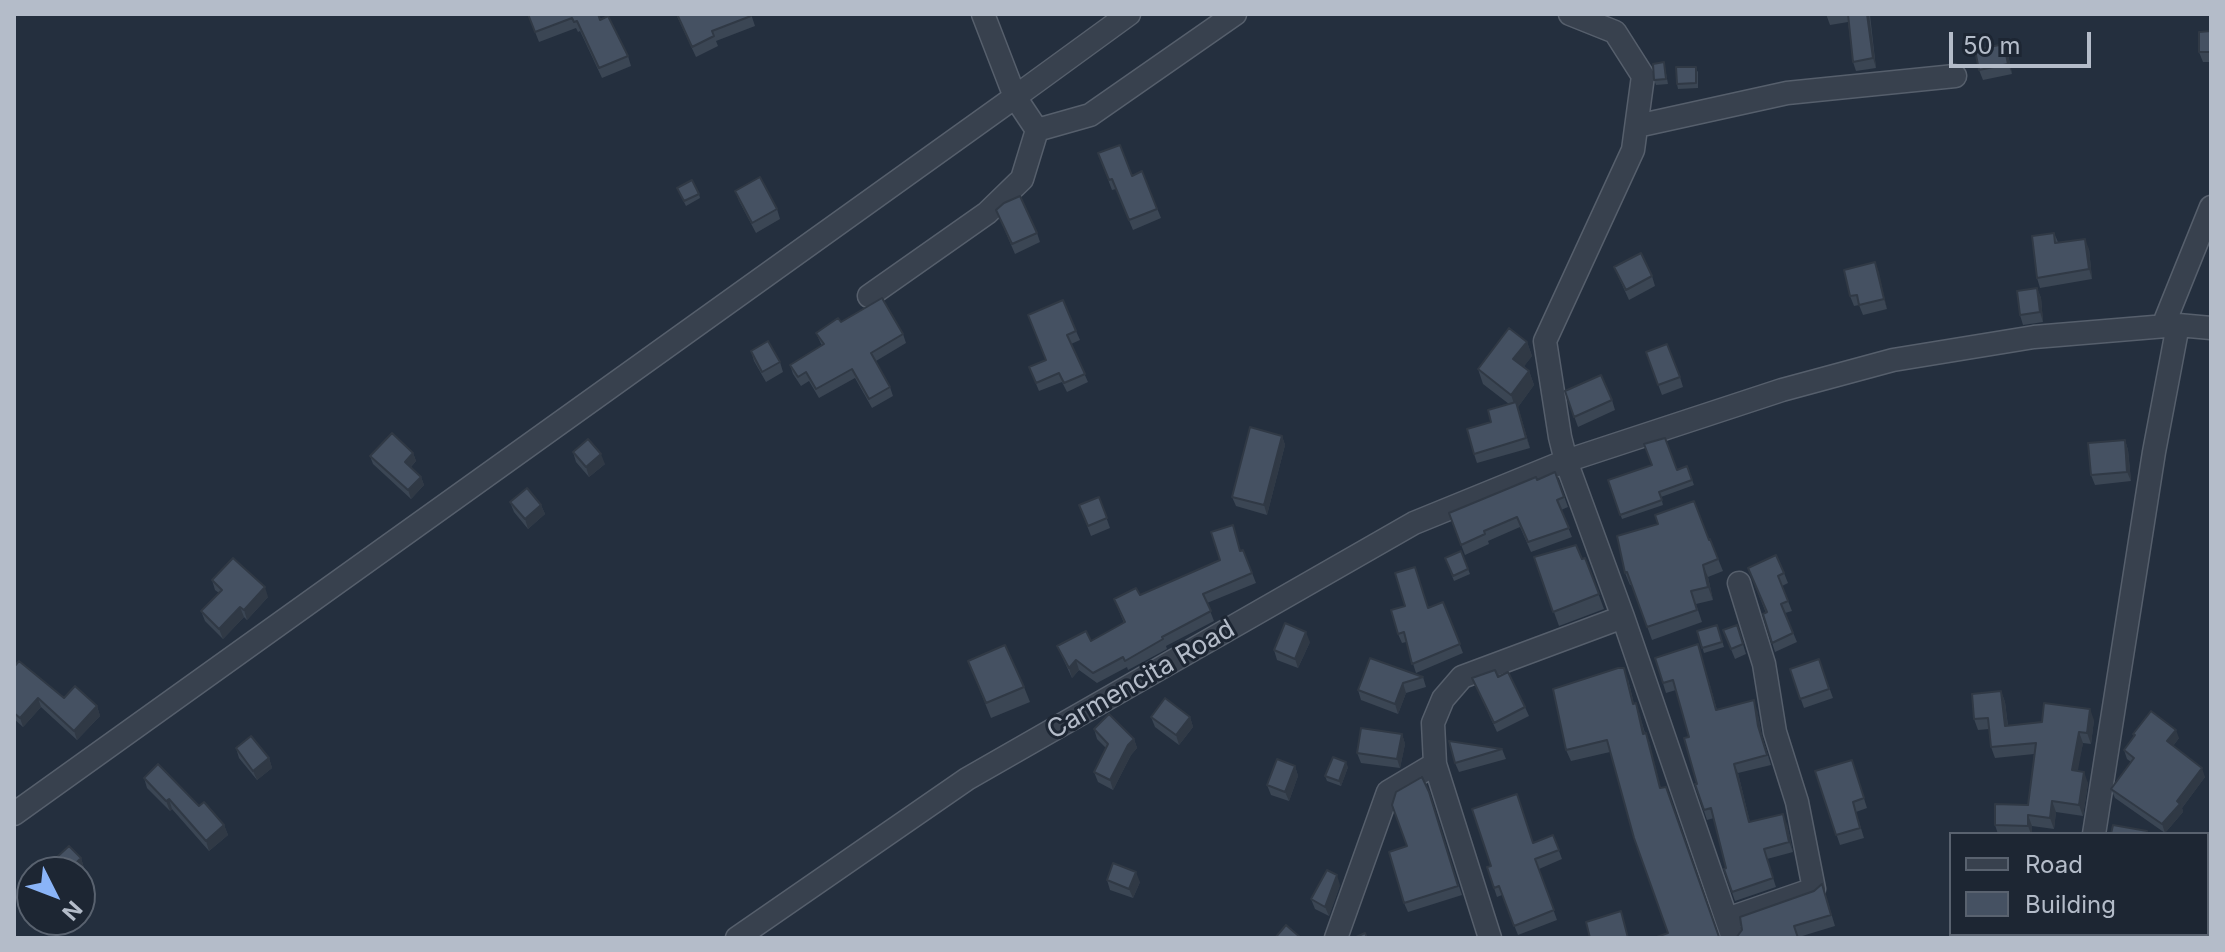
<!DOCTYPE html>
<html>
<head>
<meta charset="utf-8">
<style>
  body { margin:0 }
  #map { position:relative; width:2225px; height:952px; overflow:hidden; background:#242f3e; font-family:Inter,sans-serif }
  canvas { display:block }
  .frame { position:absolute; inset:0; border:16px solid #b4bcc9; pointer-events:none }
  .legend { position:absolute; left:1949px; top:832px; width:260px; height:104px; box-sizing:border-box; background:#1d2633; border:2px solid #59626f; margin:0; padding:10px 14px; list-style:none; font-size:24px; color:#b4bcc9 }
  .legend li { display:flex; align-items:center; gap:16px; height:40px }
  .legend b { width:40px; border:2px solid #59626f }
  .north { position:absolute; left:16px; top:856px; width:80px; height:80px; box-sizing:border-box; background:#1d2633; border:2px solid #59626f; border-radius:50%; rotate:132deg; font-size:22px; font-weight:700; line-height:32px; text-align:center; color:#b4bcc9 }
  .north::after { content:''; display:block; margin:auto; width:28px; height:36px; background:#8ab4f8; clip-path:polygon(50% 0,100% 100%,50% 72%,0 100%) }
  .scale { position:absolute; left:1949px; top:32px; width:142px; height:36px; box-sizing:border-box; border:4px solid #b4bcc9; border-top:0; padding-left:10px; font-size:24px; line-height:28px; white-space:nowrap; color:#b4bcc9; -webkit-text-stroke:6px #1d2633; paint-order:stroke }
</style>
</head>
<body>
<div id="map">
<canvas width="2225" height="952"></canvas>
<div class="frame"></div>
<ul class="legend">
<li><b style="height:10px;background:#38414e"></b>Road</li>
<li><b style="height:22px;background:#455162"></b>Building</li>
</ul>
<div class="north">N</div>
<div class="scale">50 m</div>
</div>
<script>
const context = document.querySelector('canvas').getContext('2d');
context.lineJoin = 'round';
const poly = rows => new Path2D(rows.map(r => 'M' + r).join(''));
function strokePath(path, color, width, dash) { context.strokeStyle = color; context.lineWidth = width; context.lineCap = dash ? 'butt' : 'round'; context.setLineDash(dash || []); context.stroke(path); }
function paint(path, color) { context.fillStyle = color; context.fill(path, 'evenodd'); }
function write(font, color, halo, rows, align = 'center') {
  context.font = font + ' Inter,sans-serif'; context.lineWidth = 6; context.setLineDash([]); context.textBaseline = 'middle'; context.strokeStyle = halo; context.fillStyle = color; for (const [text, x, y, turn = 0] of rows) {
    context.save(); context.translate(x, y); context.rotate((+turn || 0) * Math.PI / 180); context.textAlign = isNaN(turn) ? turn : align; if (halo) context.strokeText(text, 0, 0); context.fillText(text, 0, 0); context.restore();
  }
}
const minor = poly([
  [983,14,1015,97,1129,14],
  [1570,14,1615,32,1643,76,1633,150,1545,341,1560,437,1566,461,1623,617,1733,938],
  [1637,126,1787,93,1955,76],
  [869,296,987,213,1022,179,1037,130],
  [2163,326,2211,207],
  [14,814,1015,97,1037,130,1090,115,1235,14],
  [2094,834,2154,452,2178,325],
  [1727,919,1814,889,1797,802,1775,732,1764,664,1739,583],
  [2109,934,2113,938],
  [737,938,967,779,1414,523,1566,461,1782,390,1893,360,2034,337,2178,325,2211,328],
  [1336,938,1388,792,1435,764],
  [1490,938,1435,764,1433,723,1443,699,1462,677,1623,617],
  [2079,938,2079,934]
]);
strokePath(minor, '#565f6c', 25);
strokePath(minor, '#38414e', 22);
paint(poly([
  [528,14,600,20,628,56,631,66,602,78,580,31,578,32,576,28,539,42],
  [676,14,751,14,755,26,716,41,718,46,696,57],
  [1826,14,1877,14,1870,15,1876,68,1856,71,1853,62,1848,22,1830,25],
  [2211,31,2211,62,2203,62,2199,52],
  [2004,44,2008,54,2012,74,1983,80,1979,70],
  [1664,62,1668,84,1656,85,1654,80],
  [1698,71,1698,88,1678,89,1677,84],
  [1098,153,1132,176,1142,171,1161,218,1133,230,1116,189,1112,190],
  [677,188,699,194,700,198,686,206],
  [735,191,777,209,780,219,756,233,739,201],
  [996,210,1037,233,1040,242,1015,254],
  [2054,233,2058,242,2089,249,2092,279,2040,288,2037,278],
  [1875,262,1887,309,1863,315,1859,305,1854,306,1850,296],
  [1614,267,1652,276,1655,286,1629,300],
  [2037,288,2041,298,2043,322,2023,325,2020,315],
  [1028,315,1076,331,1080,340,1071,344,1088,382,1067,392,1062,382,1039,391,1029,367,1046,360],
  [841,322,903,334,906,343,876,361,890,387,893,396,872,408,855,378,819,398,809,381,801,386,793,374,790,365,822,346,816,333],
  [1527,342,1532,356,1524,366,1529,371,1534,385,1518,407,1530,448,1477,463,1474,454,1491,422,1509,404,1483,384,1478,369],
  [751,351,780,362,783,372,766,382,754,361],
  [1646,352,1680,377,1683,387,1662,395],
  [1565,391,1612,400,1615,410,1578,427],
  [1282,436,1285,445,1267,515,1236,506,1232,497],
  [2125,440,2128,450,2131,481,2095,485,2091,475],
  [573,452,605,464,589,477,576,462],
  [413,453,416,461,411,467,421,477,424,485,411,499,373,464,370,456],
  [1652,465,1677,470,1687,466,1694,485,1661,497,1663,505,1622,519,1608,480],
  [1555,472,1568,507,1561,510,1572,537,1531,552,1520,527,1488,541,1489,544,1465,555,1449,513],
  [1099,497,1110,528,1091,536,1079,505],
  [510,502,541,505,545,514,528,529,514,512],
  [1710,539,1723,571,1708,577,1713,600,1696,604,1702,622,1652,640,1632,585,1630,585,1625,573],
  [1243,550,1256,583,1207,603,1214,621,1166,646,1167,649,1128,670,1127,667,1097,683,1079,670,1072,678,1057,646,1091,641,1124,623,1114,599,1140,595],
  [1461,551,1470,574,1454,581,1445,558],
  [1534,557,1582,559,1585,558,1604,609,1559,626],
  [1748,568,1784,573,1788,583,1782,586,1792,611,1785,613,1797,642,1775,652,1763,614,1766,613],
  [212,580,268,597,247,620,244,617,223,639,205,621,201,611,219,593,215,590],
  [1443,602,1463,653,1416,673,1406,642,1402,643,1398,634,1429,608],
  [1717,625,1724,647,1704,653,1697,631],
  [1737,625,1746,654,1735,659,1723,630],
  [1310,642,1298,668,1277,660,1274,650],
  [1701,654,1717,710,1757,710,1762,736,1771,765,1738,773,1750,822,1787,824,1793,852,1767,859,1776,887,1735,901,1724,869,1726,868,1714,818,1707,820,1695,784,1697,784,1689,737,1676,690,1666,693,1655,658],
  [1819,659,1833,698,1804,708,1790,669],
  [968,661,1024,687,1030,702,991,718],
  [14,667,64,698,97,706,100,716,77,740,41,707,23,727,14,719],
  [1423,677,1426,687,1406,693,1398,714,1361,700,1358,690],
  [1498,677,1525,707,1529,716,1497,732,1472,678],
  [1628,679,1634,704,1636,703,1645,733,1646,733,1650,744,1668,933,1610,752,1571,761,1566,750],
  [2001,691,2005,702,2008,726,2094,720,2091,744,2083,743,2077,771,2088,783,2083,816,2056,812,2054,829,2032,826,2032,834,1998,834,1995,825,2028,805,2034,754,1995,758,1991,747,1989,729,1978,730,1974,719],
  [1151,717,1190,717,1193,727,1179,745,1155,727],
  [1094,729,1134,739,1137,748,1131,755,1113,790,1098,782,1094,772,1106,748,1097,739],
  [1402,734,1405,744,1400,768,1361,763,1357,753],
  [2133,734,2179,738,2173,746,2205,777,2182,808,2183,812,2165,833,2115,798,2111,789,2131,762,2127,759,2124,750,2134,737],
  [236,748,269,758,272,768,257,780,239,758],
  [1502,749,1506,759,1459,772,1455,763],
  [1852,760,1867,808,1856,812,1864,838,1840,845,1815,771],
  [1295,766,1298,776,1289,801,1271,795,1267,785],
  [1348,767,1341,786,1327,781,1325,776],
  [1422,777,1462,895,1408,912,1404,903,1407,846],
  [144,778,199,806,224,825,228,835,209,851,172,809,170,811,147,788],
  [1553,835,1562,859,1539,869,1557,920,1518,935,1502,895,1497,897,1487,867,1533,843],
  [2207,843,2211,844,2211,883,2207,882],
  [56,858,81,858,84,868,80,872,64,872,60,868],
  [1107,880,1140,882,1133,898,1110,890],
  [1340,885,1329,916,1315,909,1311,899],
  [1826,896,1835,926,1799,937,1799,938,1736,938]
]), '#3b4654');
paint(poly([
  [1867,14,1869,14,1876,68,1873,58],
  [2004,44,2008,54,2012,74,2008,64],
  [2085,239,2089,249,2092,279,2089,269],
  [1875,262,1879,272,1887,309,1884,299],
  [2037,288,2041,298,2043,322,2040,312],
  [1527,342,1532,356,1519,373,1513,359],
  [1529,371,1534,385,1518,407,1530,448,1511,395],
  [1282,436,1285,445,1267,515,1264,505],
  [2125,440,2128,450,2131,481,2127,472],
  [413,453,416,461,408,470,405,462],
  [601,454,605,464,589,477,586,467],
  [421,477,424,485,411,499,408,490],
  [541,505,545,514,528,529,525,519],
  [1703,565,1708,577,1713,600,1708,587],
  [265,587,268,597,247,620,244,610],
  [240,607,244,617,223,639,219,629],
  [1306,632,1310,642,1298,668,1295,659],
  [1076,660,1079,670,1072,678,1069,668],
  [1403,683,1406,693,1398,714,1395,704],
  [2001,691,2005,702,2009,737,2005,726],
  [38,698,41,707,23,727,20,718],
  [1754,700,1757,710,1762,736,1771,765,1758,726],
  [1636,703,1640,714,1647,745,1643,734],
  [97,706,100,716,77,740,74,731],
  [2090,709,2094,720,2091,744,2087,733],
  [1190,717,1193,727,1179,745,1176,735],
  [2176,730,2179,738,2170,750,2167,741],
  [2079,732,2083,743,2076,781,2072,770],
  [1646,733,1650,744,1664,800,1660,788],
  [1402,734,1405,744,1400,768,1397,759],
  [1134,739,1137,748,1131,755,1113,790,1110,780,1128,745],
  [269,758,272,768,257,780,253,771],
  [1346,762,1348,767,1341,786,1339,781],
  [1734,764,1738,773,1752,832,1749,822],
  [1295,766,1298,776,1289,801,1285,792],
  [2202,768,2205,777,2182,808,2183,812,2165,833,2162,824,2177,801],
  [2084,772,2088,783,2083,816,2079,805],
  [169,799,172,809,170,811,166,801],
  [2052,801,2056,812,2054,829,2050,818],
  [1783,814,1787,824,1793,852,1789,842],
  [2028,815,2032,826,2032,834,2031,834,2028,826],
  [224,825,228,835,209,851,206,841],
  [81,858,84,868,80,872,69,872,68,871],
  [1136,872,1140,882,1133,898,1129,889],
  [1337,875,1340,885,1329,916,1325,907]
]), '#303945');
const building = poly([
  [528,14,598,14,600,20,608,16,628,56,599,68,577,21,574,22,572,18,535,32,528,14],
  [677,14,751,14,751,16,712,31,714,36,692,47,677,14],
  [1848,14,1867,14,1873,58,1853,62,1848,14],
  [2211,31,2211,52,2199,52,2199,32,2211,31],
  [2004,44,2008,64,1979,70,1975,50,2004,44],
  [1664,62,1666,79,1654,80,1653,64,1664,62],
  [1676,67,1696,67,1696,83,1677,84,1676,67],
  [1120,145,1132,176,1142,171,1157,209,1129,220,1112,179,1109,180,1098,153,1120,145],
  [760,177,777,209,752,223,735,191,760,177],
  [692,180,699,194,684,201,677,188,692,180],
  [1020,196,1037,233,1012,244,996,210,1004,203,1020,196],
  [2054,233,2055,243,2085,239,2089,269,2037,278,2032,236,2054,233],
  [1641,253,1652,276,1626,290,1614,267,1641,253],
  [1875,262,1884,299,1859,305,1857,295,1850,296,1844,270,1875,262],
  [2037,288,2040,312,2020,315,2017,291,2037,288],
  [882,298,903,334,871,353,890,387,869,399,852,369,816,389,806,372,798,377,790,365,824,344,816,333,838,318,841,322,882,298],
  [1063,300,1076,331,1067,335,1085,374,1064,383,1059,373,1036,383,1029,367,1046,360,1028,315,1063,300],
  [1509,328,1527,342,1513,359,1529,371,1511,395,1478,369,1509,328],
  [768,341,780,362,762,372,751,351,768,341],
  [1667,344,1680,377,1658,385,1646,352,1667,344],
  [1601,375,1612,400,1574,417,1565,391,1601,375],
  [1516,402,1526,438,1474,454,1467,429,1491,422,1488,410,1516,402],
  [1250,427,1282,436,1264,505,1232,497,1250,427],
  [392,433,413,453,405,462,421,477,408,490,370,456,392,433],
  [1665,438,1677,470,1687,466,1692,480,1659,492,1662,500,1620,515,1608,480,1652,465,1644,444,1665,438],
  [588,439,601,454,586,467,573,452,588,439],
  [2125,440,2127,472,2091,475,2088,443,2125,440],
  [1555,472,1564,497,1557,500,1569,528,1528,542,1517,517,1484,531,1485,534,1461,545,1449,513,1536,477,1537,480,1555,472],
  [527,488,541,505,525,519,510,502,527,488],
  [1099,497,1107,518,1088,526,1079,505,1099,497],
  [1694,501,1709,540,1710,539,1718,559,1703,565,1708,587,1691,591,1697,610,1647,627,1627,572,1625,573,1617,536,1658,524,1655,515,1694,501],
  [1233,525,1240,551,1243,550,1252,573,1203,594,1211,611,1162,637,1163,639,1125,661,1123,657,1093,673,1076,660,1069,668,1057,646,1086,631,1091,641,1125,622,1114,599,1136,588,1140,595,1220,560,1211,532,1233,525],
  [1576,545,1582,559,1585,558,1599,594,1553,612,1534,557,1576,545],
  [1461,551,1468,569,1453,576,1445,558,1461,551],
  [1776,555,1784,573,1778,576,1788,601,1781,604,1793,633,1772,643,1763,614,1767,612,1748,568,1776,555],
  [233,558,265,587,244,610,240,607,219,629,201,611,222,590,212,580,233,558],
  [1415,567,1428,608,1443,602,1460,644,1412,664,1404,632,1398,634,1391,610,1405,606,1395,573,1415,567],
  [1285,623,1306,632,1295,659,1274,650,1285,623],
  [1717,625,1722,642,1702,648,1697,631,1717,625],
  [1737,625,1743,644,1731,649,1723,630,1737,625],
  [1698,644,1716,710,1754,700,1758,726,1767,755,1734,764,1749,822,1783,814,1789,842,1764,849,1773,878,1732,892,1724,869,1726,868,1711,808,1704,810,1695,784,1697,784,1684,738,1689,737,1673,680,1663,683,1655,658,1698,644],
  [1005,645,1024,687,986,703,968,661,1005,645],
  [1370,658,1423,677,1403,683,1395,704,1358,690,1370,658],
  [1819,659,1829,689,1800,699,1790,669,1819,659],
  [19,661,64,698,75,686,97,706,74,731,38,698,20,718,14,713,14,667,19,661],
  [1618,668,1624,668,1633,704,1636,703,1643,734,1646,733,1660,788,1666,787,1719,937,1722,938,1654,938,1668,933,1634,838,1607,740,1566,750,1553,689,1618,668],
  [1495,670,1498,677,1508,672,1525,707,1494,723,1472,678,1495,670],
  [2001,691,2005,726,2042,722,2044,703,2090,709,2087,733,2079,732,2072,770,2084,772,2079,805,2052,801,2050,818,2028,815,2028,826,1995,825,1995,804,2028,805,2036,743,1991,747,1988,718,1974,719,1972,694,2001,691],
  [1165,698,1190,717,1176,735,1151,717,1165,698],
  [2151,711,2176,730,2167,741,2202,768,2177,801,2180,804,2162,824,2111,789,2134,758,2124,750,2135,735,2133,734,2151,711],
  [1109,714,1134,739,1128,745,1110,780,1094,772,1108,744,1094,729,1109,714],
  [1361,728,1402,734,1397,759,1357,753,1361,728],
  [251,736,269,758,253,771,236,748,251,736],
  [1449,741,1502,749,1455,763,1449,741],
  [1333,757,1346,762,1339,781,1325,776,1333,757],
  [1277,759,1295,766,1285,792,1267,785,1277,759],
  [1852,760,1864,798,1853,802,1860,828,1836,835,1815,771,1852,760],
  [158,764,199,806,204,802,224,825,206,841,169,799,166,801,144,778,158,764],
  [1422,777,1429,792,1458,886,1404,903,1389,852,1407,846,1392,805,1396,792,1422,777],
  [1517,794,1533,843,1553,835,1559,850,1535,859,1554,910,1514,926,1499,886,1494,888,1487,867,1491,866,1472,809,1517,794],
  [2113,825,2147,831,2146,834,2111,834,2113,825],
  [2207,843,2211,844,2211,874,2207,873,2207,843],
  [69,846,81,858,68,871,56,858,69,846],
  [1113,863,1136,872,1129,889,1107,880,1113,863],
  [1327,870,1337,875,1325,907,1311,899,1327,870],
  [1822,884,1831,915,1794,926,1798,938,1736,938,1742,930,1740,917,1814,891,1822,884],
  [1621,911,1628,938,1590,938,1586,922,1621,911],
  [1286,925,1301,938,1275,938,1286,925],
  [1365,933,1367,938,1354,938,1365,933]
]);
paint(building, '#455162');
strokePath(building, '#303945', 2);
write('26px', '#b4bcc9', '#1d2633', [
  ["Carmencita Road",1141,680,-30]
]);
</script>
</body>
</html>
